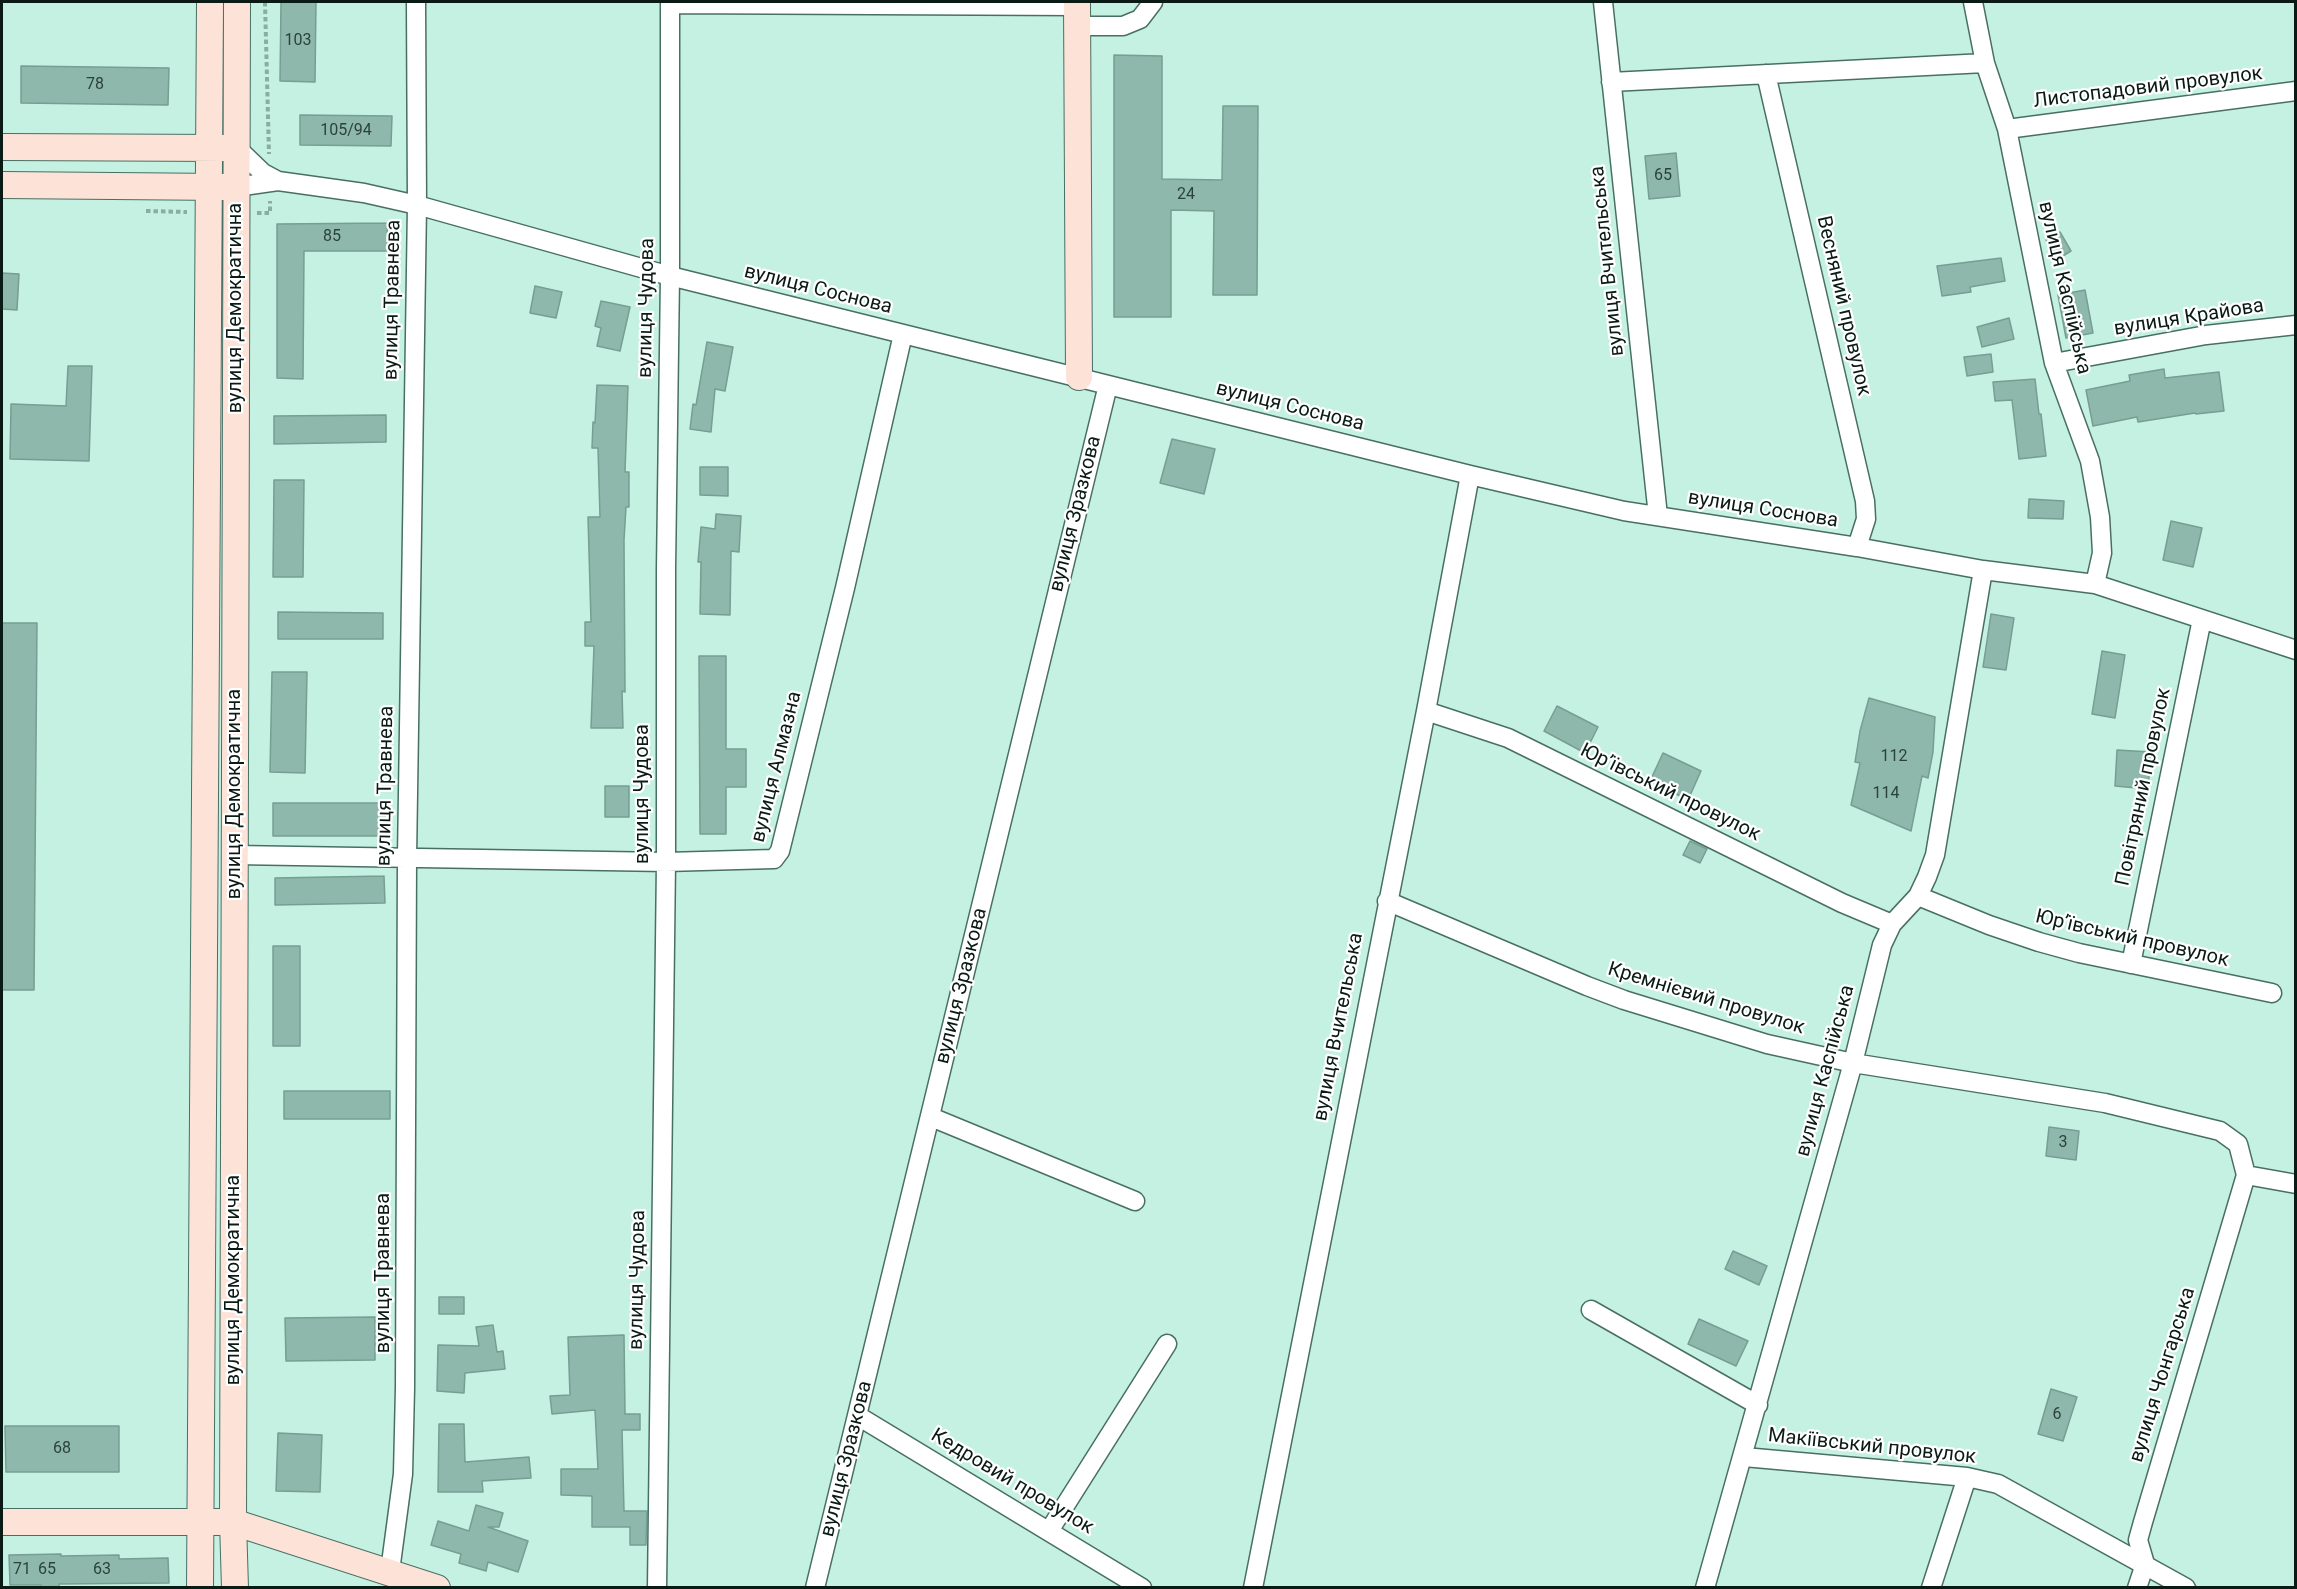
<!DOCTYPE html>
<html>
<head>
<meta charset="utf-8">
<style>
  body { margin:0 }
  #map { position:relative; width:2297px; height:1589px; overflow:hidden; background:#c5f1e3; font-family:Roboto,sans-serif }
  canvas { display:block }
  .frame { position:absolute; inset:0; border:3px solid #0a1a15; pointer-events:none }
</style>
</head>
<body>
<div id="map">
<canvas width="2297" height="1589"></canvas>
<div class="frame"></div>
</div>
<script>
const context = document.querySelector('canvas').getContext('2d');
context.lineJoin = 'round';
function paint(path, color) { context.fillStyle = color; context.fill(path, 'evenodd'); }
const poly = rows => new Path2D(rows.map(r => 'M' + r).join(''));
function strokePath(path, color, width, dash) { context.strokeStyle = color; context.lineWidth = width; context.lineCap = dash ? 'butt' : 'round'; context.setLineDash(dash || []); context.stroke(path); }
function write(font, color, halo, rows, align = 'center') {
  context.font = font + ' Roboto,sans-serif'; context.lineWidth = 4.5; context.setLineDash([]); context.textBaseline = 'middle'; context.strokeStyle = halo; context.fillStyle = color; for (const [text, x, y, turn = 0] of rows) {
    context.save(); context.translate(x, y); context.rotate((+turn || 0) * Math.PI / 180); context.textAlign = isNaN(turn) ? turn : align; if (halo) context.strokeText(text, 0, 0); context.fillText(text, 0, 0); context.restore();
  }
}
const building = poly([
  [281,2,316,2,315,82,280,81,281,2],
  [1114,55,1162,56,1162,179,1222,180,1223,106,1258,106,1257,295,1213,295,1214,211,1171,210,1171,317,1114,317,1114,55],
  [21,66,169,68,168,105,21,103,21,66],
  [300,115,392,116,391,146,300,145,300,115],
  [1676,153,1680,196,1649,199,1645,156,1676,153],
  [387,223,388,251,304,251,303,379,277,378,277,224,387,223],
  [2060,232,2071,251,2058,259,2046,240,2060,232],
  [2001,258,2005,281,1970,287,1971,292,1942,296,1937,266,2001,258],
  [2,273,19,274,17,310,2,309,2,273],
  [535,286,562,292,556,318,530,313,535,286],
  [2085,290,2093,333,2066,338,2058,295,2085,290],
  [601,301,630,307,620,351,597,346,601,328,595,326,601,301],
  [2009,318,2014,339,1982,347,1977,327,2009,318],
  [707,342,733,347,725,391,715,389,711,432,690,429,693,404,696,405,707,342],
  [1991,354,1993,372,1967,376,1964,357,1991,354],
  [68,366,92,366,89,461,10,459,11,404,66,406,68,366],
  [2164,369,2165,378,2219,372,2224,411,2196,414,2195,413,2138,422,2137,417,2093,426,2086,390,2130,381,2129,375,2164,369],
  [2035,379,2039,414,2041,414,2046,456,2019,459,2012,400,1995,401,1993,382,2035,379],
  [597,385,628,386,625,472,629,472,629,507,626,507,624,540,625,692,622,691,623,728,591,728,594,646,585,646,585,622,591,622,588,517,600,517,598,448,592,448,593,422,595,423,597,385],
  [386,415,386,442,274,444,274,416,386,415],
  [1172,439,1215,449,1204,494,1160,483,1172,439],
  [700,467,728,467,728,496,700,495,700,467],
  [274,480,304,480,303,577,273,577,274,480],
  [2029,499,2064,501,2063,519,2028,518,2029,499],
  [716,514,741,516,739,552,731,551,730,615,700,614,701,562,698,562,701,527,715,529,716,514],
  [2171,521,2202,528,2193,567,2163,560,2171,521],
  [278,612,383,613,383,639,278,639,278,612],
  [1991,614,2014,618,2006,670,1983,667,1991,614],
  [2,623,37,623,34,990,2,990,2,623],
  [2102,651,2125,655,2115,718,2092,714,2102,651],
  [699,656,726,656,726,749,746,749,746,787,726,787,726,834,700,834,699,656],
  [272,672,307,672,305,773,270,772,272,672],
  [1869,698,1935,717,1933,752,1928,778,1922,776,1911,831,1851,805,1860,763,1855,762,1860,731,1869,698],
  [1557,706,1598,727,1585,753,1544,731,1557,706],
  [2117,750,2151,752,2148,789,2115,786,2117,750],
  [1663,753,1701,771,1688,800,1650,781,1663,753],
  [605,786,629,786,629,817,605,817,605,786],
  [273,803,385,803,385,836,273,836,273,803],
  [1690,841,1707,849,1700,863,1683,855,1690,841],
  [384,876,385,903,275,905,275,878,384,876],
  [273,946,300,946,300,1046,273,1046,273,946],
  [284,1091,390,1091,390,1119,284,1119,284,1091],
  [2049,1127,2079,1131,2076,1160,2046,1156,2049,1127],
  [1733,1251,1767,1266,1759,1285,1725,1269,1733,1251],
  [439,1297,464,1297,464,1314,439,1314,439,1297],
  [375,1317,375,1360,286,1361,285,1318,375,1317],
  [1699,1319,1748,1341,1736,1366,1688,1344,1699,1319],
  [493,1325,497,1352,503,1351,505,1369,465,1373,464,1393,437,1391,438,1345,479,1346,476,1327,493,1325],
  [624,1335,625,1414,640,1414,640,1430,622,1430,624,1511,647,1511,646,1545,630,1545,630,1527,592,1527,592,1496,561,1495,561,1469,598,1469,595,1410,552,1414,550,1396,570,1395,568,1337,624,1335],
  [2051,1389,2077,1397,2063,1441,2038,1434,2051,1389],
  [439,1424,464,1424,465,1462,529,1457,531,1478,482,1481,483,1492,438,1492,439,1424],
  [5,1426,119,1426,119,1472,6,1472,5,1426],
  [278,1433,322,1435,320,1492,276,1491,278,1433],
  [476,1505,503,1513,499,1527,488,1527,528,1541,518,1572,488,1562,486,1571,459,1563,461,1554,431,1545,438,1521,469,1531,476,1505],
  [61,1554,61,1556,119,1555,119,1559,168,1558,169,1583,59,1584,59,1587,41,1587,41,1585,10,1585,9,1555,61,1554]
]);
paint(building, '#8eb8ab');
strokePath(building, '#769e92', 1.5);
const street = poly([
  [1603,2,1658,516],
  [1973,2,1985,63,2007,129,2054,363,2090,461,2100,517,2102,553,2095,584],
  [670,4,1077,6],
  [1076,26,1123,26,1140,19,1153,2],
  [1766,74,1865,501,1866,519,1857,547],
  [1611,82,1985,63],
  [2007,129,2296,91],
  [237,148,263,173,278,181,364,193,417,205,670,276,1470,475,1624,511,1857,547,1983,570,2095,584,2296,650],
  [236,187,278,181],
  [2054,363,2206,335,2296,325],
  [1426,711,1508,738,1842,903,1892,924],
  [235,855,666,862,774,859,780,851,845,588,903,334],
  [1918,896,1989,925,2039,942,2079,953,2272,993],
  [1387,901,1587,986,1624,1000,1767,1044,1853,1063,2105,1103,2220,1131,2238,1144,2246,1175,2143,1522,2138,1540,2145,1564,2137,1588],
  [2131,964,2202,619],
  [931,1117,1135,1201],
  [2246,1175,2296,1184],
  [1591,1310,1758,1405],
  [858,1416,1142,1588],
  [1744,1457,1967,1477,1998,1484,2186,1588],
  [1049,1531,1167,1344],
  [390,1571,403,1474,405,1388,407,858,417,205,416,2],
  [657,1588,666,862,666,569,670,276,670,2],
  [815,1588,1108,385],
  [1253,1588,1426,711,1470,475],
  [1705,1588,1853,1063,1882,945,1892,924,1918,896,1927,877,1935,855,1983,570],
  [1931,1588,1967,1477]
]);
const secondary = poly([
  [1077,2,1079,377],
  [2,147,224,148],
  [2,185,224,187],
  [2,1522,233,1522,437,1588],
  [200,1588,210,2],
  [235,1588,233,1522,237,2]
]);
strokePath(street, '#486f64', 21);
strokePath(secondary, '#486f64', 28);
strokePath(poly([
  [265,2,269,154],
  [146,211,187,212],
  [257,213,270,213,270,201]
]), '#89ada1', 4, [4.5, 3]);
strokePath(street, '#fff', 18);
strokePath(secondary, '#fde3d7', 26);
write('16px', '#2b423a', null, [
  ["103",298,41],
  ["78",95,85],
  ["105/94",346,131],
  ["65",1663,176],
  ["24",1186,195],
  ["85",332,237],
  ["112",1894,757],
  ["114",1886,794],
  ["3",2063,1143],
  ["6",2057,1415],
  ["68",62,1449],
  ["71",22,1570],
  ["65",47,1570],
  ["63",102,1570]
]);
write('20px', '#0a1a15', '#fff', [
  ["Листопадовий провулок",2148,88,-7],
  ["вулиця Вчительська",1608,261,-96],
  ["вулиця Каспійська",2064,288,77],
  ["вулиця Соснова",818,290,14],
  ["вулиця Травнева",393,300,-89],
  ["Весняний провулок",1843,306,77],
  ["вулиця Демократична",236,308,-90],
  ["вулиця Чудова",647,308,-89],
  ["вулиця Крайова",2189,318,-9],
  ["вулиця Соснова",1290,407,14],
  ["вулиця Соснова",1763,510,9],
  ["вулиця Зразкова",1076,514,-76],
  ["вулиця Алмазна",777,767,-76],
  ["вулиця Травнева",386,786,-89],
  ["Повітряний провулок",2144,787,-78],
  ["Юр’ївський провулок",1670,793,26],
  ["вулиця Демократична",235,794,-90],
  ["вулиця Чудова",643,794,-90],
  ["Юр’ївський провулок",2132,939,13],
  ["вулиця Зразкова",962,986,-76],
  ["Кремнієвий провулок",1706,999,17],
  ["вулиця Вчительська",1339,1027,-79],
  ["вулиця Каспійська",1826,1071,-75],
  ["вулиця Травнева",384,1273,-90],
  ["вулиця Демократична",234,1280,-90],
  ["вулиця Чудова",638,1280,-89],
  ["вулиця Чонгарська",2163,1375,-73],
  ["Макіївський провулок",1872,1447,6],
  ["вулиця Зразкова",847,1459,-76],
  ["Кедровий провулок",1012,1482,31]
]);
</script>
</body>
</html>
